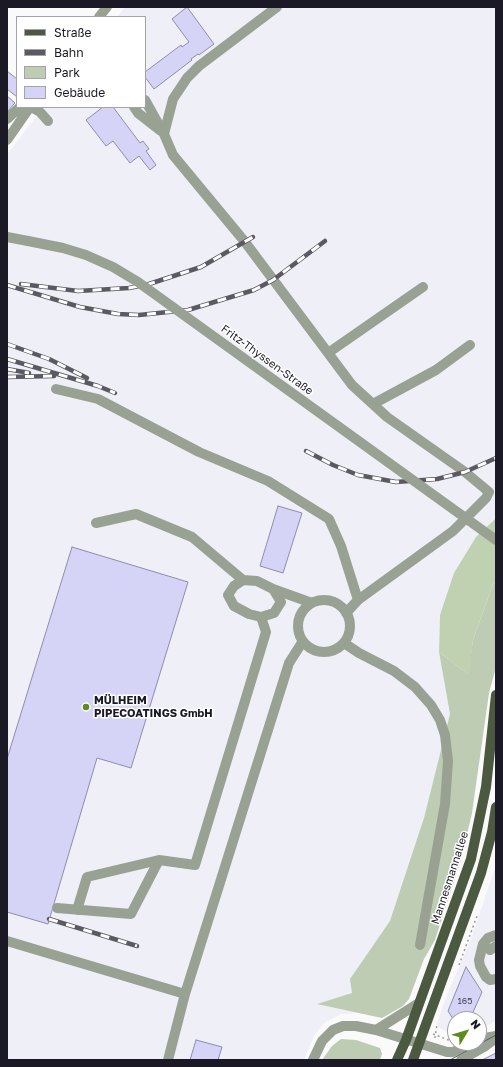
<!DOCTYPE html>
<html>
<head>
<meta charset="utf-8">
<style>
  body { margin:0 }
  #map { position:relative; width:503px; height:1067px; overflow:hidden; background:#fafafa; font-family:"Golos Text",sans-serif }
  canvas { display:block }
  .frame { position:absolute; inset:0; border:8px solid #1a1925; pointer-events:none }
  .legend { position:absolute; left:16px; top:16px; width:130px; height:92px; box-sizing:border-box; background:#fff; border:1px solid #a3a3a8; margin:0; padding:5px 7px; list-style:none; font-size:12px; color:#1a1925 }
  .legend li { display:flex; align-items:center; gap:8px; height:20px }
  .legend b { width:20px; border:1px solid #a3a3a8 }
  .north { position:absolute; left:447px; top:1011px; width:40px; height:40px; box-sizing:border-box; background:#fff; border:1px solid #a3a3a8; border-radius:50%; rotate:52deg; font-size:11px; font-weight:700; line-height:16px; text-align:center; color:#1a1925 }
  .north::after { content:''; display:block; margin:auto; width:14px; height:18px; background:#5c8b20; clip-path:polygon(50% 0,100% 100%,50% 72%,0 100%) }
</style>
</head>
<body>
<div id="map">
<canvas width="503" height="1067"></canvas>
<div class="frame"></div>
<ul class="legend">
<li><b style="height:5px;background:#4c5941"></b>Straße</li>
<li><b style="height:5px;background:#5b5a63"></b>Bahn</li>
<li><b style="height:11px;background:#beccb3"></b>Park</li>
<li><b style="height:11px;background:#d6d4f6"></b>Gebäude</li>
</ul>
<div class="north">N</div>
</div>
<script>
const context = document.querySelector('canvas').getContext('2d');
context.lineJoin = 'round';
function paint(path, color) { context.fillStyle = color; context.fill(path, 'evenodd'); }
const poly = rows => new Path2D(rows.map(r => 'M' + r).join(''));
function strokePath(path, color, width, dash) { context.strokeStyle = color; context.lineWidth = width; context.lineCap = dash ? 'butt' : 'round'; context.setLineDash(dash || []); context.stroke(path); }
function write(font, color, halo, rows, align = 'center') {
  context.font = font + ' "Golos Text",sans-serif'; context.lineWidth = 3; context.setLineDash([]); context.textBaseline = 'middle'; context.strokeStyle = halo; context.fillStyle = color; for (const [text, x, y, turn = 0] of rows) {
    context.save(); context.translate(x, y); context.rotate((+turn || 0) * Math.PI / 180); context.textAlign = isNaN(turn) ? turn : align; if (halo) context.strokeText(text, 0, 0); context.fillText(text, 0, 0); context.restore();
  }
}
paint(poly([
  [125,7,496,7,496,518,491,521,440,615,439,652,450,714,403,1006,382,1018,358,1013,341,1014,324,1023,314,1036,304,1060,7,1060,7,154,44,107,145,107,145,17,117,17],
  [496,865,496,1021,479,1030,479,1019,455,1019,455,1036,438,1027,437,1023,448,992,471,939]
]), '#efeff8');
paint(poly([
  [496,582,496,667,489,693,472,813,461,860,435,940,424,959,409,999,403,1006,382,1018,317,1004,352,993,350,979,390,921,424,818,450,714,439,652,468,674,473,640,493,584],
  [341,1039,356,1040,380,1048,382,1054,380,1060,322,1060,332,1046]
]), '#beccb3');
paint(poly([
  [496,518,496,582,493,584,473,640,469,675,439,652,440,615,454,573,476,537]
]), '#c0d1b1');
const building = poly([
  [187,7,214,44,199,55,198,54,191,59,192,60,154,89,145,77,145,72,181,45,182,47,189,42,172,19,187,7],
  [7,71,17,79,17,97,7,89,7,71],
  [7,96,15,103,7,112,7,96],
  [103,107,113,107,140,143,143,141,149,149,146,151,156,165,150,170,139,156,130,163,113,141,106,146,86,120,103,107],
  [278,506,302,513,283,573,260,566,278,506],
  [72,547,188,582,131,768,97,758,48,924,7,912,7,759,72,547],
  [466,967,482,992,470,1019,455,1019,455,1022,448,1011,466,967],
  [196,1040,222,1047,218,1060,190,1060,196,1040],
  [496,1053,496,1060,482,1060,496,1053]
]);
paint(building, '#d6d4f6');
strokePath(building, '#8f8dae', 1);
strokePath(poly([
  [459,965,477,916],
  [433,1034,451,1041],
  [435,1038,437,1024]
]), '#9b9a9f', 1.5, [2, 3]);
strokePath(poly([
  [99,17,107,7],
  [145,100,164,134,173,155,245,242,352,385,387,417,465,472,489,492,486,498,453,531,358,600,346,613],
  [31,107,40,112,48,121],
  [134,107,138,113,161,131],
  [7,119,20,107],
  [164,134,173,99,187,78,199,66,277,7],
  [7,140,30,107],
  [7,237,28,241],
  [328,353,423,287],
  [56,389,98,399,199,452,268,481,329,519,341,546,358,600],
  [373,404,436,370,470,345],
  [96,523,136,514,192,537,243,580],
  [243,580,257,581,273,589,281,602,274,613,261,617,249,614,234,606,228,595,234,586,243,580],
  [273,589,312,603],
  '298 626a26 26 0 1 1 52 0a26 26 0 1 1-52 0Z',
  [344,643,359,653,394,671,415,687,431,705,440,720,445,735,448,761,445,804,420,945],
  [57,908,131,914,159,860,195,865,266,632,261,617],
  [77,910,87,877,159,860],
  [496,935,488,938,483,944,479,960,480,966,486,977,490,980,496,979],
  [7,941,185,994,289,663,303,641],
  [490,950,496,946],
  [376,1030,419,1003],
  [479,1039,496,1036],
  [168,1060,185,994],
  [313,1060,322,1041,333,1030,343,1026,356,1026,376,1030,447,1052,453,1052,472,1043],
  [461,1060,484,1047,496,1038]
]), '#99a193', 10);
strokePath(poly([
  [397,1060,406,1040,471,859,486,787,496,695],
  [413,1060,481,873,492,832,496,807]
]), '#4c5941', 10);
strokePath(poly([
  [450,1060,496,1035]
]), '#5b5a63', 1);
const rail = poly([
  [21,284,78,291,129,288,149,284,201,267,253,237],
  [7,285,80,307,118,314,139,315,188,310,254,290,273,280,325,241],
  [7,344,49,359,87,378],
  [7,359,98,386,115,393],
  [7,369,29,373],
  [7,377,54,376],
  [306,451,333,465,358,475,396,482,437,479,465,472,496,458],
  [49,919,137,946]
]);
strokePath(rail, '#5b5a63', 4.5);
strokePath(rail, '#fff', 3, [9]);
strokePath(poly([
  [28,241,63,248,86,255,113,267,138,282,496,540]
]), '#99a193', 10);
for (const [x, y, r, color] of [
  [86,707,4,"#5c8b20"]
]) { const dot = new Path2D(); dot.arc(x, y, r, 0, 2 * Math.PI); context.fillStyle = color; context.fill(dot); strokePath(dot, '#fff', 1.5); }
write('9px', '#494859', null, [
  ["165",465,1001]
]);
write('11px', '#1a1925', '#fff', [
  ["Fritz-Thyssen-Straße",267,360,36],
  ["Mannesmannallee",450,878,-72]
]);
write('bold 11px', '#1a1925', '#fff', [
  ["MÜLHEIM",94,701],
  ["PIPECOATINGS GmbH",94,714]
], 'left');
</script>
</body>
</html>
